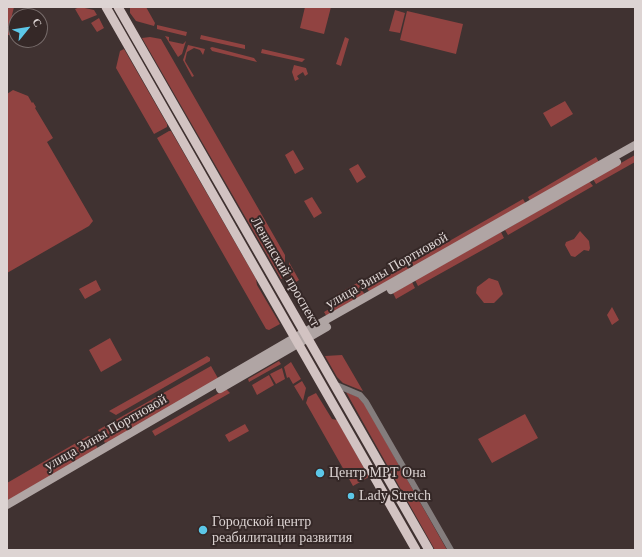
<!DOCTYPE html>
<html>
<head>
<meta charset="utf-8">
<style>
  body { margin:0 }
  #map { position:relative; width:642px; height:557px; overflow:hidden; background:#403231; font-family:Georgia,serif }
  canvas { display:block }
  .frame { position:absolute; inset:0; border:8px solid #ddd4d3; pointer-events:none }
  .north { position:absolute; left:8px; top:8px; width:40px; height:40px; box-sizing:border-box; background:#352827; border:1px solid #786d6c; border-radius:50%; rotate:60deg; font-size:11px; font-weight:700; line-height:16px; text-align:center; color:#ddd4d3 }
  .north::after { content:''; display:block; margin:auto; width:14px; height:18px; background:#5cc7e8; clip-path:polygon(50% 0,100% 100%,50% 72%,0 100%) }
</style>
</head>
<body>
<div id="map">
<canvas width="642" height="557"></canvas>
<div class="frame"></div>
<div class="north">С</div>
</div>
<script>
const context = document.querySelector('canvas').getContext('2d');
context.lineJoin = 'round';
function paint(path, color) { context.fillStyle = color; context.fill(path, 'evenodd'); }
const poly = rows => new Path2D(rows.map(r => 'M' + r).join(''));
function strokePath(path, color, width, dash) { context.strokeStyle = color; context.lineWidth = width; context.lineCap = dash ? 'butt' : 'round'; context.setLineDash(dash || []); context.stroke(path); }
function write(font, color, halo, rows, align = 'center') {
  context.font = font + ' Georgia,serif'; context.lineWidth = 4; context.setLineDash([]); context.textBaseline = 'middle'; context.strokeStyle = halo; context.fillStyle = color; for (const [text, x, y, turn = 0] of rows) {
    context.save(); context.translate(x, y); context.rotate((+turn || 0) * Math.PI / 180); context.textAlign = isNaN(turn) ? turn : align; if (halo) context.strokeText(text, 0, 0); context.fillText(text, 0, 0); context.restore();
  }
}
paint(poly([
  [7,7,14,7,10,23,16,21,14,35,7,35],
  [80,7,94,10,97,15,82,21,75,9],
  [130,7,146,7,155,23,154,26,136,21,130,13],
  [305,7,331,7,324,34,300,28],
  [395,10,405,13,400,33,389,31],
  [407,11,463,24,456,54,400,40],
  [99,18,104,28,97,32,91,23],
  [157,25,187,32,186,36,157,29],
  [201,35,245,45,245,49,200,39],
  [165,36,169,37,169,41,183,44,186,41,182,54,178,57],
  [150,37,161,39,285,255,285,277,281,279,142,38],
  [345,37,349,39,341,66,336,64],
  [188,45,205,49,203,55,200,50,194,48,187,52,185,61,194,76,192,77,183,60],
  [212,47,254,58,257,62,212,51,210,48],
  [124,49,167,124,167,127,154,134,116,68,120,51],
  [262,49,305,59,302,62,261,53],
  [294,65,306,68,308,74,305,76,303,72,297,76,299,79,295,81,292,72],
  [13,90,28,96,32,103,33,102,36,107,35,108,53,138,47,142,93,221,89,226,7,273,7,94],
  [565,101,573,114,551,127,543,113],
  [169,131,171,131,256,279,257,285,280,324,269,330,266,329,157,138],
  [293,150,304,169,295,174,285,155],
  [635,155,635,162,596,184,593,179],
  [596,157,599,162,530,201,528,197],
  [358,164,366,177,357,183,349,169],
  [589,181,593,186,508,235,505,230],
  [312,197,322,213,314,218,304,201],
  [523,199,526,204,370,293,367,288],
  [580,231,589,241,590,248,589,251,584,250,575,257,571,256,565,245,566,242,574,239],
  [501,232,504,238,418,286,415,280],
  [289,262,299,280,293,284,289,276],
  [489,278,498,281,503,294,494,303,484,303,476,293,477,287],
  [96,280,101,290,85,299,79,289],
  [359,282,361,287,337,300,336,295],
  [412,282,415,288,396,299,393,293],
  [362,290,365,295,327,317,324,312],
  [612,307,619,320,612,325,607,315],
  [110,338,122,360,101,372,89,350],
  [342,355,363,391,343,383,337,377,325,356],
  [207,356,210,358,210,361,116,415,109,411],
  [279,361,281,364,249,382,248,379],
  [291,362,301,379,293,384,289,377,287,378,284,367],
  [211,366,219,380,108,443,107,442,105,443,98,430],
  [282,368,285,379,276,384,270,374],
  [269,375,274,385,257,395,252,385],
  [302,381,306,388,303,401,294,386],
  [226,389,230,393,155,436,152,431],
  [346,392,358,397,365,405,447,550,435,550],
  [316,393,332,419,337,420,369,477,353,486,306,403,308,397],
  [525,414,538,438,492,463,478,439],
  [245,424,249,431,229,442,225,435],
  [88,436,92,437,98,449,7,501,7,483]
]), '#914341');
strokePath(poly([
  [334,384,360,395,366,402,451,550]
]), '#847d7d', 6);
strokePath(poly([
  [391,290,617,162],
  [220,389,327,327],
  [7,505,294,338,635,145]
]), '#b0a5a4', 8);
strokePath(poly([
  [106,7,416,550],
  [118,7,429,550]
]), '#d2c3c2', 9);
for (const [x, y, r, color] of [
  [320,473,5,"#5cc7e8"],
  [351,496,4,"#5cc7e8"],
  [203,530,5,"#5cc7e8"]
]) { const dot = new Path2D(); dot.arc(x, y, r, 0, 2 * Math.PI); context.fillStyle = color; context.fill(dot); strokePath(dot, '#352827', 1.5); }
write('14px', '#ddd4d3', '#352827', [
  ["улица Зины Портновой",387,271,-30],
  ["Ленинский проспект",285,272,60],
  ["улица Зины Портновой",106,433,-30]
]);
write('14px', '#ddd4d3', '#352827', [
  ["Центр МРТ Она",329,473],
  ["Lady Stretch",359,496],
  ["Городской центр",212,522],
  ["реабилитации развития",212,538]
], 'left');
</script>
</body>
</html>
